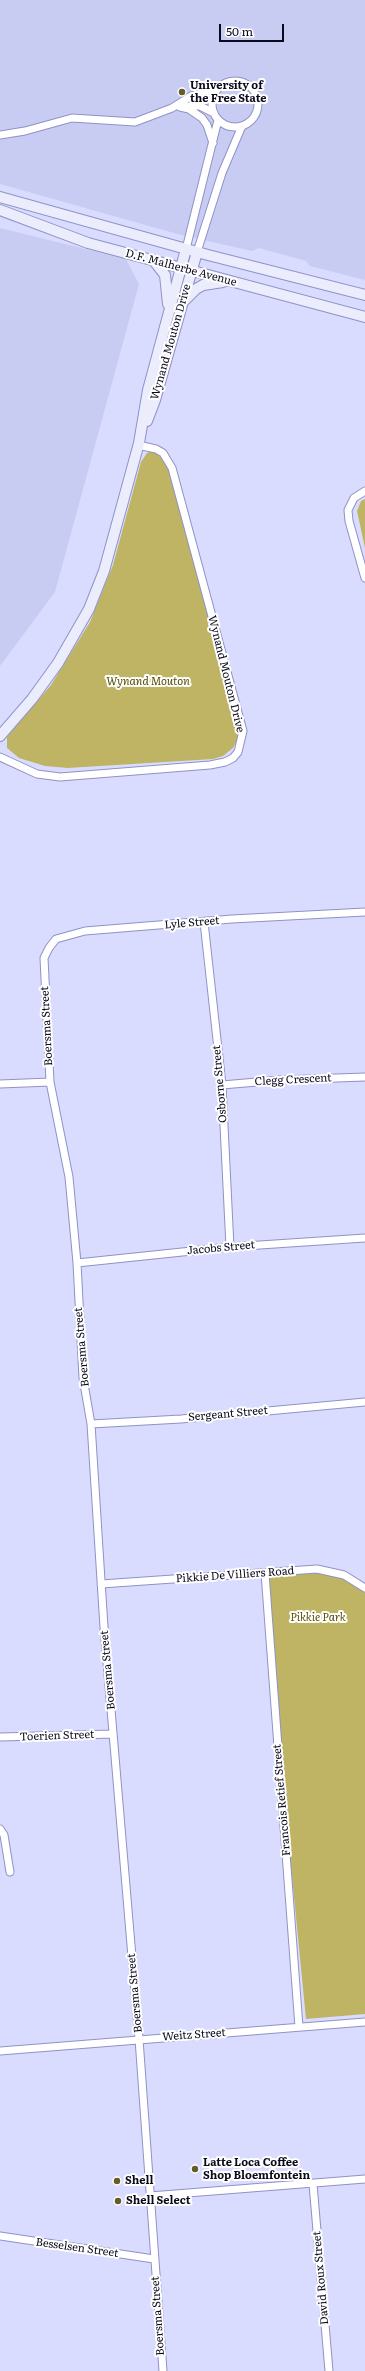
<!DOCTYPE html>
<html>
<head>
<meta charset="utf-8">
<style>
  body { margin:0 }
  #map { position:relative; width:365px; height:2371px; overflow:hidden; background:#d9dcfe; font-family:Literata,serif }
  canvas { display:block }
  .scale { position:absolute; left:219px; top:24px; width:65px; height:18px; box-sizing:border-box; border:2px solid #0b0a1d; border-top:0; padding-left:5px; font-size:12px; line-height:14px; white-space:nowrap; color:#0b0a1d; -webkit-text-stroke:3px #fff; paint-order:stroke }
</style>
</head>
<body>
<div id="map">
<canvas width="365" height="2371"></canvas>
<div class="scale">50 m</div>
</div>
<script>
const context = document.querySelector('canvas').getContext('2d');
context.lineJoin = 'round';
function paint(path, color) { context.fillStyle = color; context.fill(path, 'evenodd'); }
const poly = rows => new Path2D(rows.map(r => 'M' + r).join(''));
function strokePath(path, color, width, dash) { context.strokeStyle = color; context.lineWidth = width; context.lineCap = dash ? 'butt' : 'round'; context.setLineDash(dash || []); context.stroke(path); }
function write(font, color, halo, rows, align = 'center') {
  context.font = font + ' Literata,serif'; context.lineWidth = 4; context.setLineDash([]); context.textBaseline = 'middle'; context.strokeStyle = halo; context.fillStyle = color; for (const [text, x, y, turn = 0] of rows) {
    context.save(); context.translate(x, y); context.rotate((+turn || 0) * Math.PI / 180); context.textAlign = isNaN(turn) ? turn : align; if (halo) context.strokeText(text, 0, 0); context.fillText(text, 0, 0); context.restore();
  }
}
paint(poly([
  [0,0,365,0,365,280,310,266,306,261,259,248,252,251,181,235,0,184],
  [0,228,126,259,139,284,55,592,0,666]
]), '#c9ccf2');
paint(poly([
  [154,450,167,457,242,722,239,736,233,748,223,756,213,759,68,768,45,766,19,758,7,748,7,737,51,685,90,622,113,565,141,462,147,453],
  [365,499,365,548,357,511,361,501],
  [336,1571,365,1591,365,2014,306,2019,278,1734,267,1574]
]), '#beb464');
const street = poly([
  '212 104a23 23 0 1 1 46 0a23 23 0 1 1-46 0Z',
  [184,106,200,106,214,113],
  [180,107,189,109,202,118,207,125,213,143],
  [0,135,25,131,72,118,135,122,172,108,191,96,216,91],
  [186,249,218,120],
  [197,252,222,173,242,126],
  [365,491,354,498,348,510,349,521,365,578],
  [0,757,37,774,60,777,210,765,225,762,233,758,238,752,243,731,172,468,163,453,156,449,138,445],
  [204,922,222,1085,230,1247],
  [0,1084,50,1082],
  [222,1085,280,1080,365,1077],
  [77,1263,230,1247,365,1238],
  [91,1424,181,1419,365,1402],
  [265,1573,299,2027],
  [101,1584,317,1569,344,1575,365,1588],
  [0,1737,113,1734],
  [0,1829,4,1835,10,1872],
  [0,2051,365,2022],
  [313,2184,329,2371],
  [150,2196,365,2179],
  [0,2236,154,2259],
  [163,2371,139,2039,104,1627,91,1424,83,1378,77,1263,69,1177,50,1082,44,958,49,948,56,939,85,931,232,919,365,912]
]);
const secondary = poly([
  [0,197,208,255,365,295],
  [0,210,88,243,365,317],
  [154,261,165,275,168,304],
  [184,301,196,289,203,285,223,282],
  [147,421,155,400,197,252],
  [0,736,32,699,58,663,89,609,104,571,139,443,148,390,186,249]
]);
strokePath(street, '#8f92c7', 9);
strokePath(secondary, '#8f92c7', 12);
strokePath(street, '#fff', 7);
strokePath(secondary, '#ebecfc', 10);
for (const [x, y, r, color] of [
  [182,92,4,"#645d29"],
  [195,2169,4,"#645d29"],
  [117,2181,4,"#645d29"],
  [118,2201,4,"#645d29"]
]) { const dot = new Path2D(); dot.arc(x, y, r, 0, 2 * Math.PI); context.fillStyle = color; context.fill(dot); strokePath(dot, '#fff', 1.5); }
write('bold 11px', '#0b0a1d', '#fff', [
  ["University of",190,86],
  ["the Free State",190,99],
  ["Latte Loca Coffee",203,2163],
  ["Shop Bloemfontein",203,2176],
  ["Shell",125,2181],
  ["Shell Select",126,2201]
], 'left');
write('11px', '#0b0a1d', '#fff', [
  ["D.F. Malherbe Avenue",181,268,15],
  ["Wynand Mouton Drive",171,342,-74],
  ["Wynand Mouton Drive",226,674,76],
  ["Lyle Street",192,923,-5],
  ["Boersma Street",47,1026,-93],
  ["Clegg Crescent",293,1080,-3],
  ["Osborne Street",220,1084,-95],
  ["Jacobs Street",221,1248,-5],
  ["Boersma Street",82,1347,-95],
  ["Sergeant Street",228,1414,-5],
  ["Pikkie De Villiers Road",235,1575,-4],
  ["Boersma Street",108,1670,-95],
  ["Toerien Street",57,1736,-2],
  ["Francois Retief Street",282,1800,-95],
  ["Boersma Street",135,1993,-95],
  ["Weitz Street",194,2035,-4],
  ["Besselsen Street",77,2248,8],
  ["David Roux Street",321,2278,-95],
  ["Boersma Street",158,2316,-94]
]);
write('italic 11px', '#574e06', '#fff', [
  ["Wynand Mouton",148,682],
  ["Pikkie Park",318,1618]
]);
</script>
</body>
</html>
